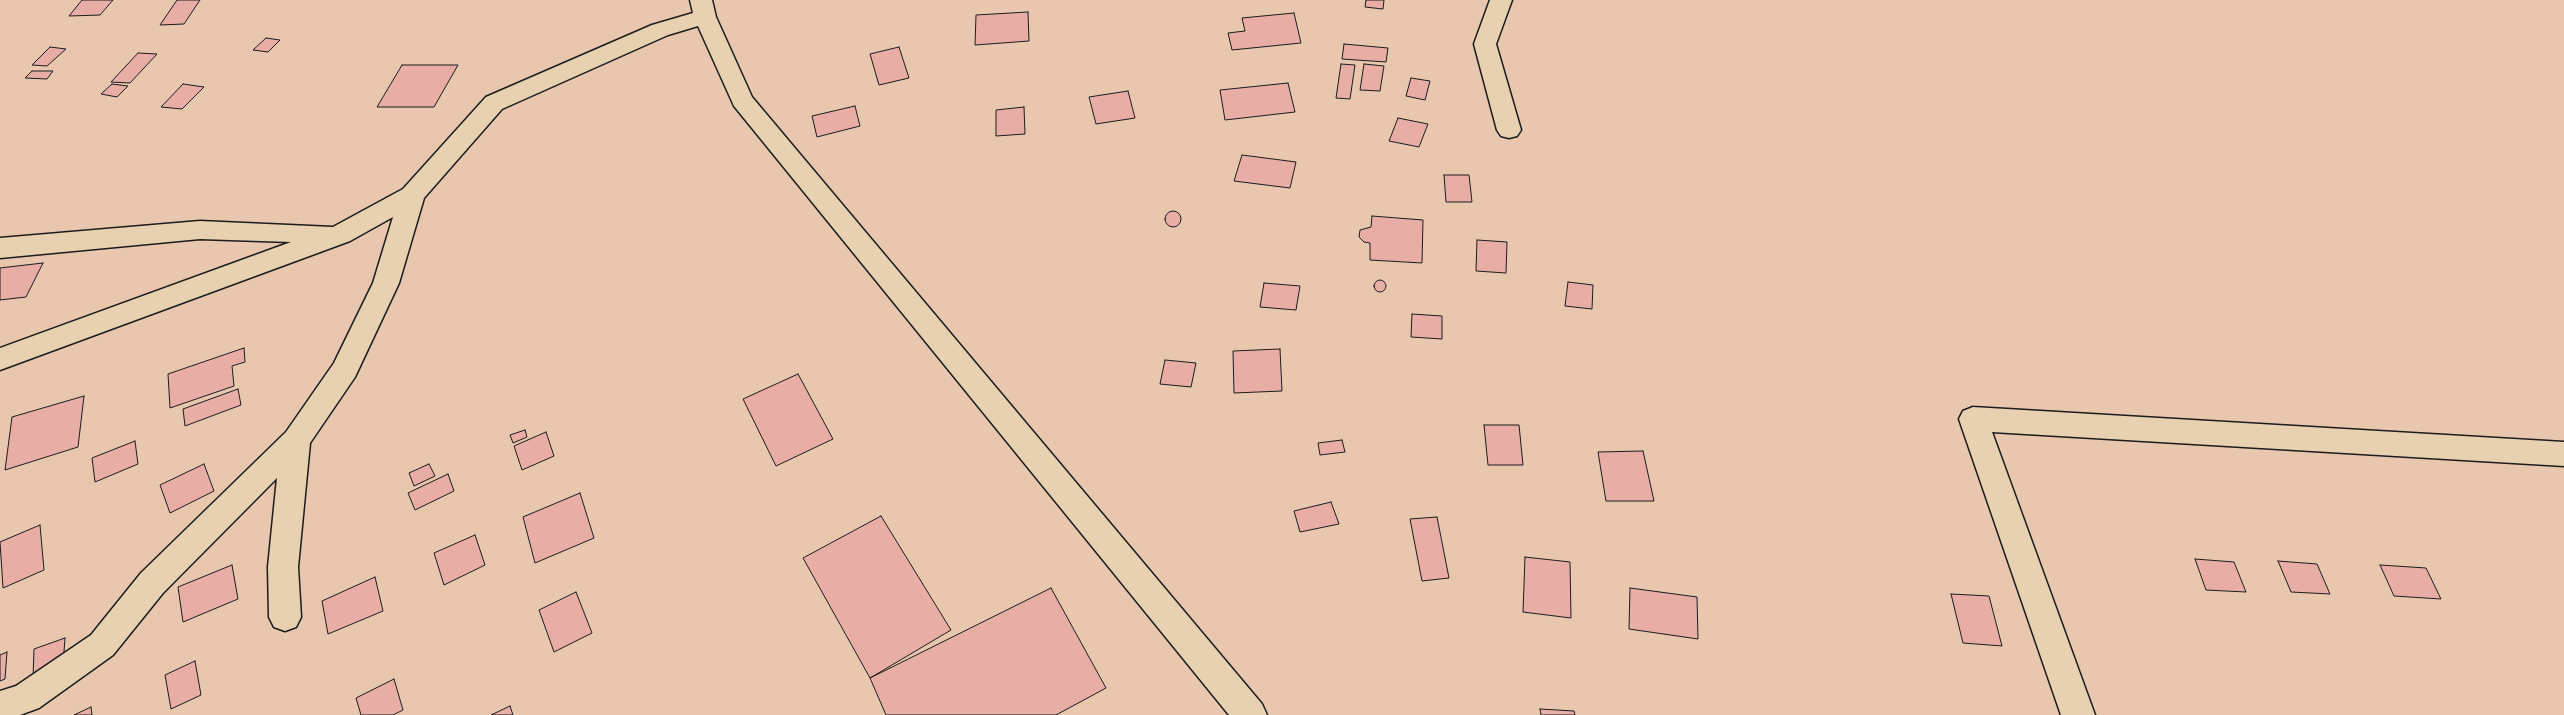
<!DOCTYPE html>
<html>
<head>
<meta charset="utf-8">
<style>
  body { margin:0 }
  canvas { display:block; background:#e8c7ae }
</style>
</head>
<body>
<canvas width="2564" height="715"></canvas>
<script>
const context = document.querySelector('canvas').getContext('2d');
context.lineJoin = 'round';
function paint(path, color) { context.fillStyle = color; context.fill(path, 'evenodd'); }
const poly = rows => new Path2D(rows.map(r => 'M' + r).join(''));
function strokePath(path, color, width, dash) { context.strokeStyle = color; context.lineWidth = width; context.lineCap = dash ? 'butt' : 'round'; context.setLineDash(dash || []); context.stroke(path); }
const building = poly([
  [82,0,113,0,100,15,69,16,82,0],
  [177,0,200,0,184,24,160,25,177,0],
  [1366,0,1384,0,1383,9,1365,7,1366,0],
  [1028,12,1029,41,975,45,976,15,1028,12],
  [1294,13,1301,43,1232,50,1228,33,1245,31,1242,18,1294,13],
  [266,38,280,40,268,52,253,50,266,38],
  [1344,44,1388,48,1386,62,1342,59,1344,44],
  [50,47,66,49,47,66,32,65,50,47],
  [899,47,909,78,879,85,870,54,899,47],
  [138,53,157,54,130,83,111,82,138,53],
  [1341,64,1355,65,1350,99,1336,98,1341,64],
  [1364,64,1384,66,1380,91,1360,90,1364,64],
  [402,65,458,65,434,107,377,107,402,65],
  [32,71,53,71,47,79,25,78,32,71],
  [1411,78,1430,81,1425,100,1406,96,1411,78],
  [1288,83,1295,112,1225,120,1220,90,1288,83],
  [112,84,128,86,117,97,101,94,112,84],
  [183,84,204,87,182,109,161,107,183,84],
  [1128,91,1135,118,1096,124,1089,97,1128,91],
  [855,106,860,126,817,137,812,116,855,106],
  [1024,107,1025,134,996,136,996,110,1024,107],
  [1398,118,1428,124,1419,147,1389,141,1398,118],
  [1242,155,1296,162,1290,188,1234,181,1242,155],
  [1444,175,1469,175,1472,202,1446,202,1444,175],
  '1165 219a8 8 0 1 1 16 0a8 8 0 1 1-16 0Z',
  [1372,216,1423,220,1422,263,1370,260,1370,243,1364,242,1359,237,1360,230,1371,227,1372,216],
  [1477,240,1507,242,1506,273,1476,271,1477,240],
  [43,263,26,297,0,300,0,268,43,263],
  '1374 286a6 6 0 1 1 12 0a6 6 0 1 1-12 0Z',
  [1568,282,1593,285,1592,309,1565,306,1568,282],
  [1264,283,1300,286,1296,310,1260,307,1264,283],
  [1412,314,1442,316,1442,339,1411,337,1412,314],
  [244,348,245,362,232,366,234,386,170,408,168,374,244,348],
  [1280,349,1282,391,1234,393,1233,351,1280,349],
  [1165,360,1196,363,1191,387,1160,384,1165,360],
  [798,374,833,439,776,466,743,399,798,374],
  [238,389,241,405,185,426,183,409,238,389],
  [84,396,78,447,5,470,12,417,84,396],
  [1484,425,1519,425,1523,465,1488,465,1484,425],
  [525,430,527,437,513,443,510,435,525,430],
  [546,432,554,456,522,470,514,446,546,432],
  [1342,440,1345,452,1320,455,1318,443,1342,440],
  [135,441,138,464,95,482,92,458,135,441],
  [1643,451,1654,501,1606,501,1598,452,1643,451],
  [204,464,214,491,170,513,160,485,204,464],
  [429,464,435,476,414,486,409,473,429,464],
  [448,474,454,491,415,510,408,493,448,474],
  [580,493,594,538,535,563,523,517,580,493],
  [1331,502,1339,524,1300,532,1294,511,1331,502],
  [881,516,951,630,870,678,803,558,881,516],
  [1437,517,1449,578,1422,581,1410,519,1437,517],
  [40,525,44,570,3,588,0,542,40,525],
  [475,535,485,565,444,585,434,553,475,535],
  [1525,557,1570,562,1571,618,1523,612,1525,557],
  [2195,559,2234,562,2246,592,2206,590,2195,559],
  [2278,561,2317,564,2330,594,2291,592,2278,561],
  [232,565,238,599,183,622,178,587,232,565],
  [2380,565,2426,568,2441,599,2394,596,2380,565],
  [375,577,383,611,328,634,322,601,375,577],
  [1051,588,1106,688,1056,715,886,715,870,678,1051,588],
  [1630,588,1697,597,1698,639,1629,629,1630,588],
  [576,592,592,633,554,652,539,610,576,592],
  [1951,594,1989,596,2002,646,1963,643,1951,594],
  [65,638,63,666,33,678,34,649,65,638],
  [7,652,5,679,0,681,0,655,7,652],
  [195,661,201,695,171,709,165,675,195,661],
  [394,679,403,710,393,715,361,715,356,698,394,679],
  [510,706,513,715,491,715,510,706],
  [91,707,92,715,74,715,91,707],
  [1540,709,1574,711,1575,715,1541,715,1540,709]
]);
paint(building, '#e8aea5');
strokePath(building, '#1c1c1c', 1);
const minor = poly([
  [690,0,712,0,716,17,752,97,1262,704,1267,715,1229,715,734,106,698,26,668,35,502,109,424,198,399,283,355,377,310,443,298,567,301,617,296,627,285,631,274,627,269,617,268,567,277,478,163,593,113,655,39,708,20,715,0,715,0,691,16,686,91,635,141,573,286,432,334,363,373,283,393,217,350,241,0,370,0,348,291,242,200,239,0,258,0,238,200,221,333,227,403,189,486,97,652,25,693,13,690,0],
  [1490,0,1512,0,1496,44,1521,130,1517,136,1509,138,1501,136,1497,130,1474,44,1490,0],
  [1973,407,2564,442,2564,466,1992,432,2095,715,2061,715,1959,419,1963,411,1973,407]
]);
strokePath(minor, '#1c1c1c', 3);
paint(minor, '#e7d1b0');
</script>
</body>
</html>
